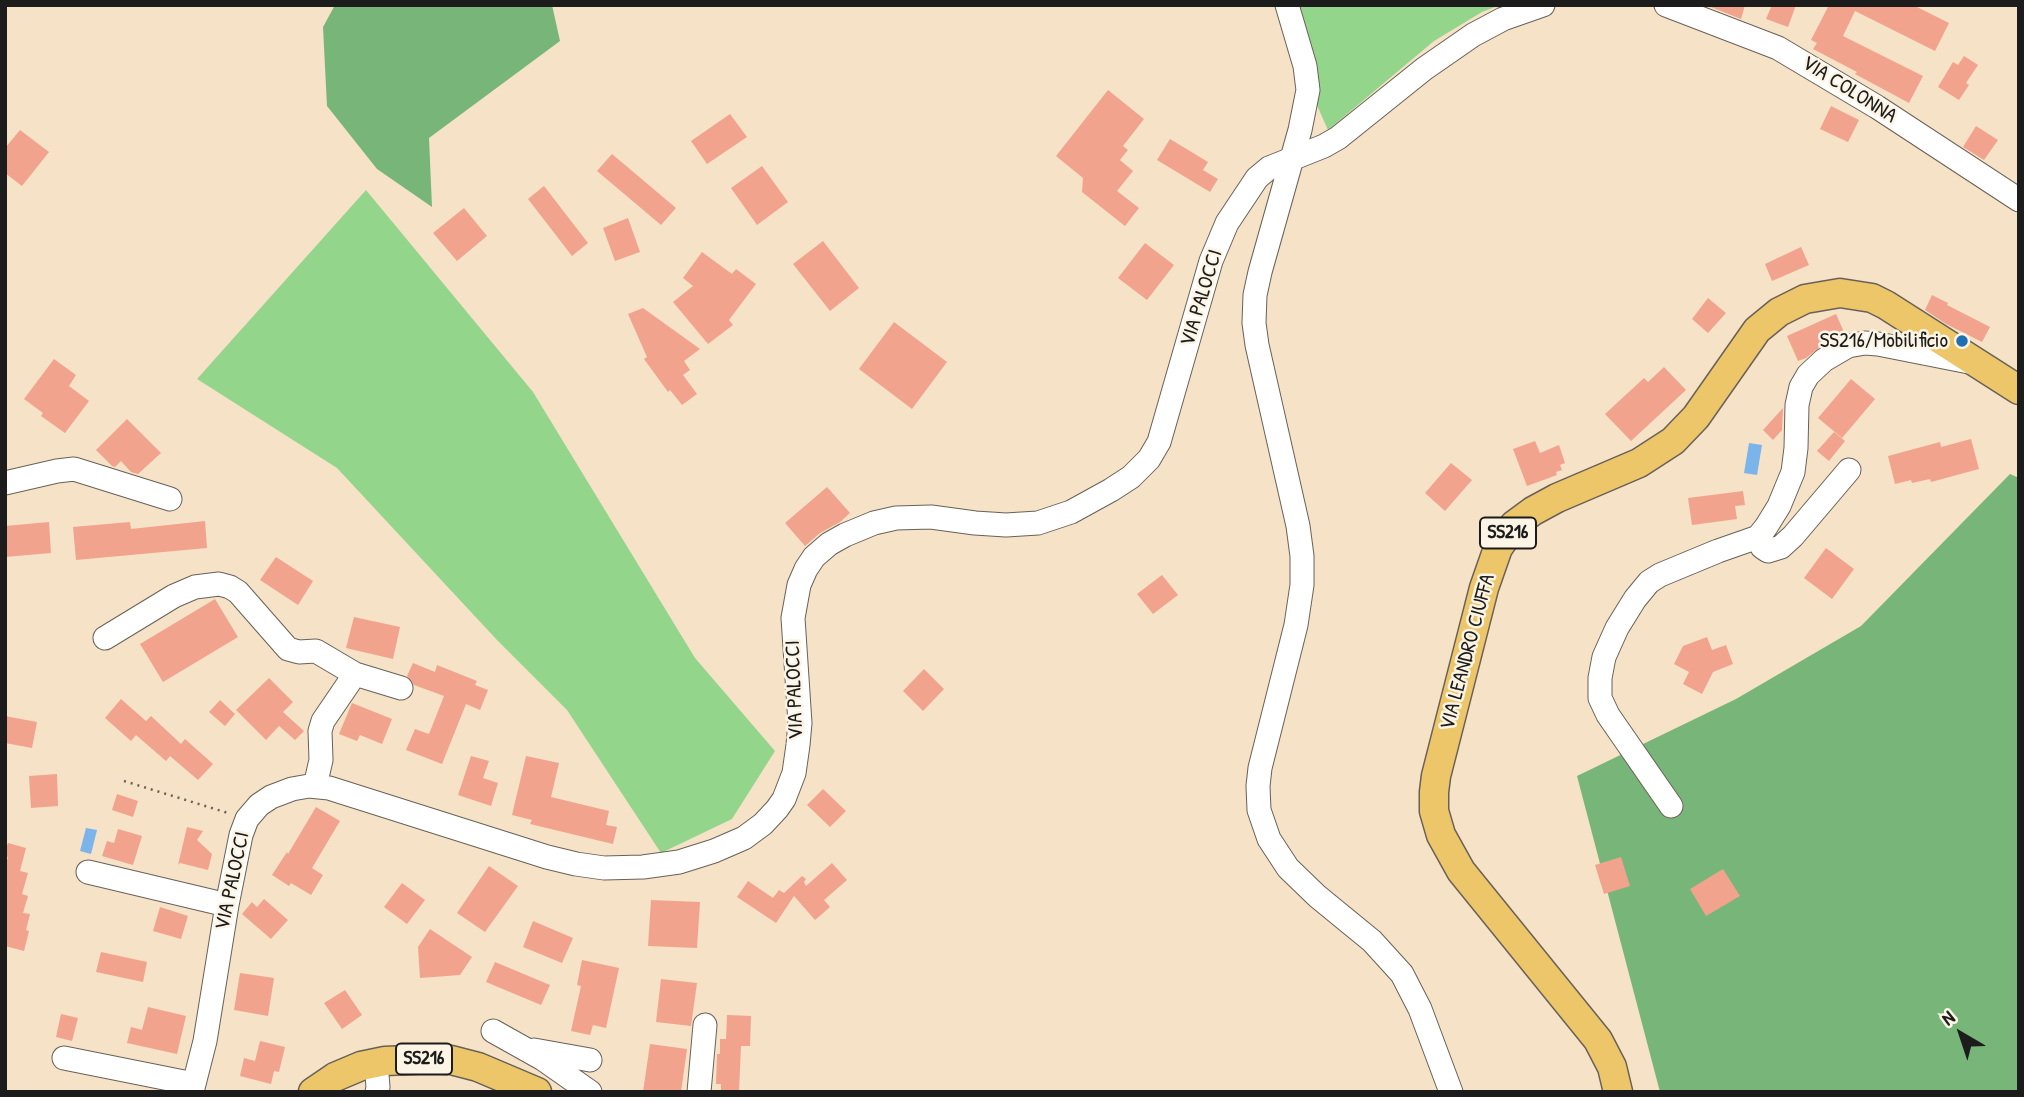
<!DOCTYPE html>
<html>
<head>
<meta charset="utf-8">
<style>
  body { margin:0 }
  #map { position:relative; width:2024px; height:1097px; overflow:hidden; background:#f6e2c6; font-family:"Patrick Hand",sans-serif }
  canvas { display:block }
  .frame { position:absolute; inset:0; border:7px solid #1c1c1c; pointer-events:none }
  .north { position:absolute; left:1926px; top:999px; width:70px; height:70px; -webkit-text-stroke:5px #fcf5e5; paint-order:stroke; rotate:321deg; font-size:19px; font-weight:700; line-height:28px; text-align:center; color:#1c1c1c }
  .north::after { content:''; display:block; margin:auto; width:24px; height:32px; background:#1c1c1c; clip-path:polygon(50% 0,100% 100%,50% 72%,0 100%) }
</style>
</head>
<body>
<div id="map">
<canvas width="2024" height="1097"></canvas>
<div class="frame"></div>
<div class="north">N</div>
</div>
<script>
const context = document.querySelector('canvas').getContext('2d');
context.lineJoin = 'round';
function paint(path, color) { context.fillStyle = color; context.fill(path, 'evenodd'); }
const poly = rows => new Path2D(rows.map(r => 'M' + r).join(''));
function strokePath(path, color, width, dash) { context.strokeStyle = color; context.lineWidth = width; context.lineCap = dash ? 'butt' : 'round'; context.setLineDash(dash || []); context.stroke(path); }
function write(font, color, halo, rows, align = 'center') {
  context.font = font + ' "Patrick Hand",sans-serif'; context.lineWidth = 5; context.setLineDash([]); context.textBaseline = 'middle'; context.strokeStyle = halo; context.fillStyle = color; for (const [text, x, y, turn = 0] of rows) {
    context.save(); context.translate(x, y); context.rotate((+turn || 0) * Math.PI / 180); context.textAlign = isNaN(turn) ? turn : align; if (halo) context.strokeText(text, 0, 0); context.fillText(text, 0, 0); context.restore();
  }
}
paint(poly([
  [1299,5,1500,5,1482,12,1434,41,1328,130,1316,103,1313,60],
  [366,190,533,392,695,658,775,751,732,819,661,853,567,710,497,640,337,468,197,379]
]), '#94d58c');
paint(poly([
  [335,5,552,5,560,41,429,138,432,207,377,169,327,106,323,27],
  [2010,474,2019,478,2019,1092,1660,1092,1577,776,1736,699,1861,626]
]), '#77b678');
paint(poly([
  [1749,443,1762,445,1757,475,1744,473],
  [86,828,97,830,91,854,80,851]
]), '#7ab4eb');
paint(poly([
  [1706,5,1745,5,1741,19],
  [1772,5,1796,5,1788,27,1766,19],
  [1829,5,1913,5,1949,23,1935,51,1855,11,1843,36,1923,76,1909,103,1855,74,1857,72,1813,49,1817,43,1811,40],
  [1964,56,1978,65,1966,83,1969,85,1959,100,1938,87,1953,62,1958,65],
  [1108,90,1144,119,1123,146,1128,150,1120,160,1133,171,1117,191,1139,208,1125,226,1082,192,1083,178,1056,156],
  [1831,106,1859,120,1848,142,1820,129],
  [730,114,747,137,707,164,691,141],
  [1976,126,1998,140,1984,160,1963,147],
  [20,130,49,152,22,186,5,173,5,148],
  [1170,139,1208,162,1203,170,1218,179,1210,192,1157,160],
  [612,154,676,208,661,225,597,171],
  [762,166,788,202,757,225,731,188],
  [544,186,588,243,572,256,528,199],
  [464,208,487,236,457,261,433,233],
  [628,218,640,252,615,261,603,228],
  [823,241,859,288,830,311,793,264],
  [1145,243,1174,265,1147,300,1118,278],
  [1801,247,1809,265,1772,281,1765,264],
  [702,252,732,274,736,269,756,284,729,320,733,325,708,344,673,302,693,286,683,278],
  [1932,295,1948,303,1947,305,1990,327,1982,342,1946,324,1925,310],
  [1708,298,1726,313,1708,333,1692,319],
  [643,308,700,349,684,361,690,370,683,375,697,394,682,405,670,390,668,392,644,359,647,357,628,314],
  [1836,314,1844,332,1830,339,1806,358,1798,361,1787,336],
  [894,322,947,362,912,409,859,369],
  [54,359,76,375,69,386,89,401,65,433,41,416,43,413,24,399],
  [1664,367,1686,390,1631,441,1605,414,1644,378,1648,382],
  [1851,379,1875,399,1842,438,1818,418],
  [1783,408,1782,430,1773,440,1763,430],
  [127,419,161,453,138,474,131,472,121,461,115,467,112,466,96,450],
  [1834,432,1845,441,1829,461,1817,451],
  [1971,439,1979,469,1931,482,1930,479,1912,483,1911,480,1895,484,1888,456,1940,442,1941,447],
  [1535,441,1540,453,1559,445,1565,463,1560,465,1562,470,1556,472,1557,475,1527,486,1513,449],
  [1451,463,1472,480,1445,511,1425,493],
  [827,487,850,513,840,522,820,533,805,546,785,523],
  [1743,491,1745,505,1735,506,1737,519,1692,525,1688,498],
  [205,521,207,548,76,560,73,527,130,522,131,529],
  [49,522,51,553,5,557,5,526],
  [1826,548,1854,569,1832,599,1804,578],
  [276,557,313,581,298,605,260,580],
  [1162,575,1178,595,1153,614,1137,594],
  [215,599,238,637,163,682,140,644],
  [354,617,400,627,393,659,346,648],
  [1707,637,1712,650,1726,645,1733,664,1713,672,1702,694,1683,684,1689,672,1674,664,1683,646],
  [413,663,435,672,437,665,477,681,475,685,488,690,480,710,466,704,442,764,406,750,415,729,429,734,444,696,414,685,407,676],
  [924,669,944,689,923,711,903,691],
  [269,678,293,702,283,712,304,731,295,740,279,726,266,740,236,710],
  [121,699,146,721,151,716,181,744,185,739,213,764,198,780,170,756,166,761,136,735,131,741,105,718],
  [220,700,235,714,225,726,209,712],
  [352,703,392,719,382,744,360,735,357,741,339,734],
  [5,716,37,722,32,748,5,743],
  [471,756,489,761,483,778,498,783,491,806,458,795],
  [526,756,559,763,551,797,609,811,606,825,617,827,613,844,530,824,532,820,512,815],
  [57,774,58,806,31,808,29,776],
  [823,789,846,811,830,827,807,805],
  [117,794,138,801,133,817,112,810],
  [316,807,340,821,312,868,323,875,311,895,291,883,289,886,272,875,287,852,288,854],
  [187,827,203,831,197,840,212,854,208,870,180,863,178,865],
  [118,829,142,836,133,865,102,856,107,841,114,843],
  [8,843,26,848,20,871,28,873,22,894,28,896,23,913,30,914,26,930,29,931,24,951,5,946,5,867,8,857,5,856,5,851],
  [1621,857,1630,886,1604,894,1595,865],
  [832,863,847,880,824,900,830,907,815,920,794,896,776,923,737,897,748,881,773,898,779,890,784,893,802,876,806,879,804,882,806,886],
  [489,866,518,886,485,932,457,913],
  [1723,869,1740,896,1706,916,1690,889],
  [402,883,425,900,407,924,384,907],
  [264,899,288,920,271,939,242,914,252,902,257,907],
  [651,900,700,902,697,948,648,946],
  [160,907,188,916,181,939,153,931],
  [533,921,573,938,562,963,523,947],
  [430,929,472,957,460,975,420,978,418,947],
  [101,952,147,962,143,982,96,972],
  [582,960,619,968,606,1028,593,1025,590,1035,571,1031,581,986,577,985],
  [495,962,550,985,541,1005,486,982],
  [240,973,274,978,268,1016,234,1010],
  [661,979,697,983,691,1026,656,1022],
  [345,990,362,1015,342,1029,324,1003],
  [148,1007,186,1016,177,1054,127,1043,131,1027,142,1030],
  [61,1014,78,1018,72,1041,56,1037],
  [727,1015,751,1016,750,1046,741,1046,739,1091,721,1091,721,1084,716,1084,717,1054,720,1054,720,1039,726,1039],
  [260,1041,285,1047,279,1072,274,1071,271,1084,240,1076,244,1058,255,1061],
  [650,1044,687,1049,681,1092,643,1092]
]), '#f1a38d');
const minor = poly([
  [1287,5,1305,66,1308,90,1300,130,1260,272,1255,295,1254,323,1257,345,1298,526,1302,556,1302,585,1296,625,1260,768,1258,786,1259,810,1269,839,1288,868,1317,896,1372,941,1402,974,1420,1009,1451,1092],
  [1666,5,1778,48,1877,107,2019,200],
  [5,483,57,471,74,469,170,499],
  [1758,537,1762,547,1768,551,1781,547,1793,536,1849,470],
  [105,638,174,596,195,587,219,584,230,587,238,592,288,649,299,652,316,651,355,674,323,721,320,731,321,760,315,786],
  [355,674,401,688],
  [1671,806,1608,715,1600,698,1600,678,1604,657,1617,628,1635,599,1649,582,1660,575,1718,551,1758,537,1766,527,1779,506,1793,472,1796,448,1797,405,1801,387,1808,375,1824,360,1848,346,1865,343,1878,344,1969,362],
  [88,872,227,905],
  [493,1031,543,1059,590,1092],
  [534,1050,590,1060],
  [64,1058,194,1084],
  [376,1063,378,1087,377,1092],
  [192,1092,205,1041,227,905,241,835,247,819,259,805,271,797,292,789,309,786,329,788,547,857,576,864,604,868,643,867,679,862,714,851,744,838,763,824,777,809,784,799,794,773,798,745,800,723,793,618,799,585,806,569,814,557,829,544,845,535,874,523,896,518,931,517,975,523,1006,525,1038,523,1071,512,1111,490,1131,477,1149,459,1159,442,1211,261,1227,223,1257,178,1269,168,1324,146,1338,138,1424,69,1473,35,1503,19,1543,5],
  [699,1092,705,1025]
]);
const major = poly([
  [313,1092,335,1077,361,1066,385,1061,431,1059,451,1060,478,1067,537,1092],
  [1618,1092,1612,1067,1598,1040,1461,871,1441,835,1434,811,1434,792,1436,776,1484,588,1498,548,1514,525,1533,511,1557,498,1639,463,1673,441,1696,417,1757,330,1779,312,1805,299,1840,293,1872,298,1886,305,2019,390]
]);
strokePath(minor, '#686158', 25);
strokePath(major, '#686158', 31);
strokePath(poly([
  [124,781,228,813]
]), '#686158', 2.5, [2, 5]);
strokePath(minor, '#fff', 23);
strokePath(major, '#ecc669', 28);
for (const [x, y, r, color] of [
  [1962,341,7,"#1f6fb2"]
]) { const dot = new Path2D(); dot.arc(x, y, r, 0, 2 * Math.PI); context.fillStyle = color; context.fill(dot); strokePath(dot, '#fcf5e5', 2.5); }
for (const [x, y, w] of [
  [1508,533,56],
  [424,1059,56]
]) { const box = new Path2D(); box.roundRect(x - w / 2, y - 15.5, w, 31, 5); context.fillStyle = '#fcf5e5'; context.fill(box); strokePath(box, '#1c1c1c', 2); }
write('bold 19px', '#1c1c1c', null, [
  ["SS216",1508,533],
  ["SS216",424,1059]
]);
write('21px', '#1c1c1c', '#fcf5e5', [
  ["VIA COLONNA",1849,90,32],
  ["VIA PALOCCI",1202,298,-73],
  ["VIA LEANDRO CIUFFA",1468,652,-75],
  ["VIA PALOCCI",795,690,-92],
  ["VIA PALOCCI",233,881,-78]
]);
write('21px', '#1c1c1c', '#fcf5e5', [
  ["SS216/Mobilificio",1948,341]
], 'right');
</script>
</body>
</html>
